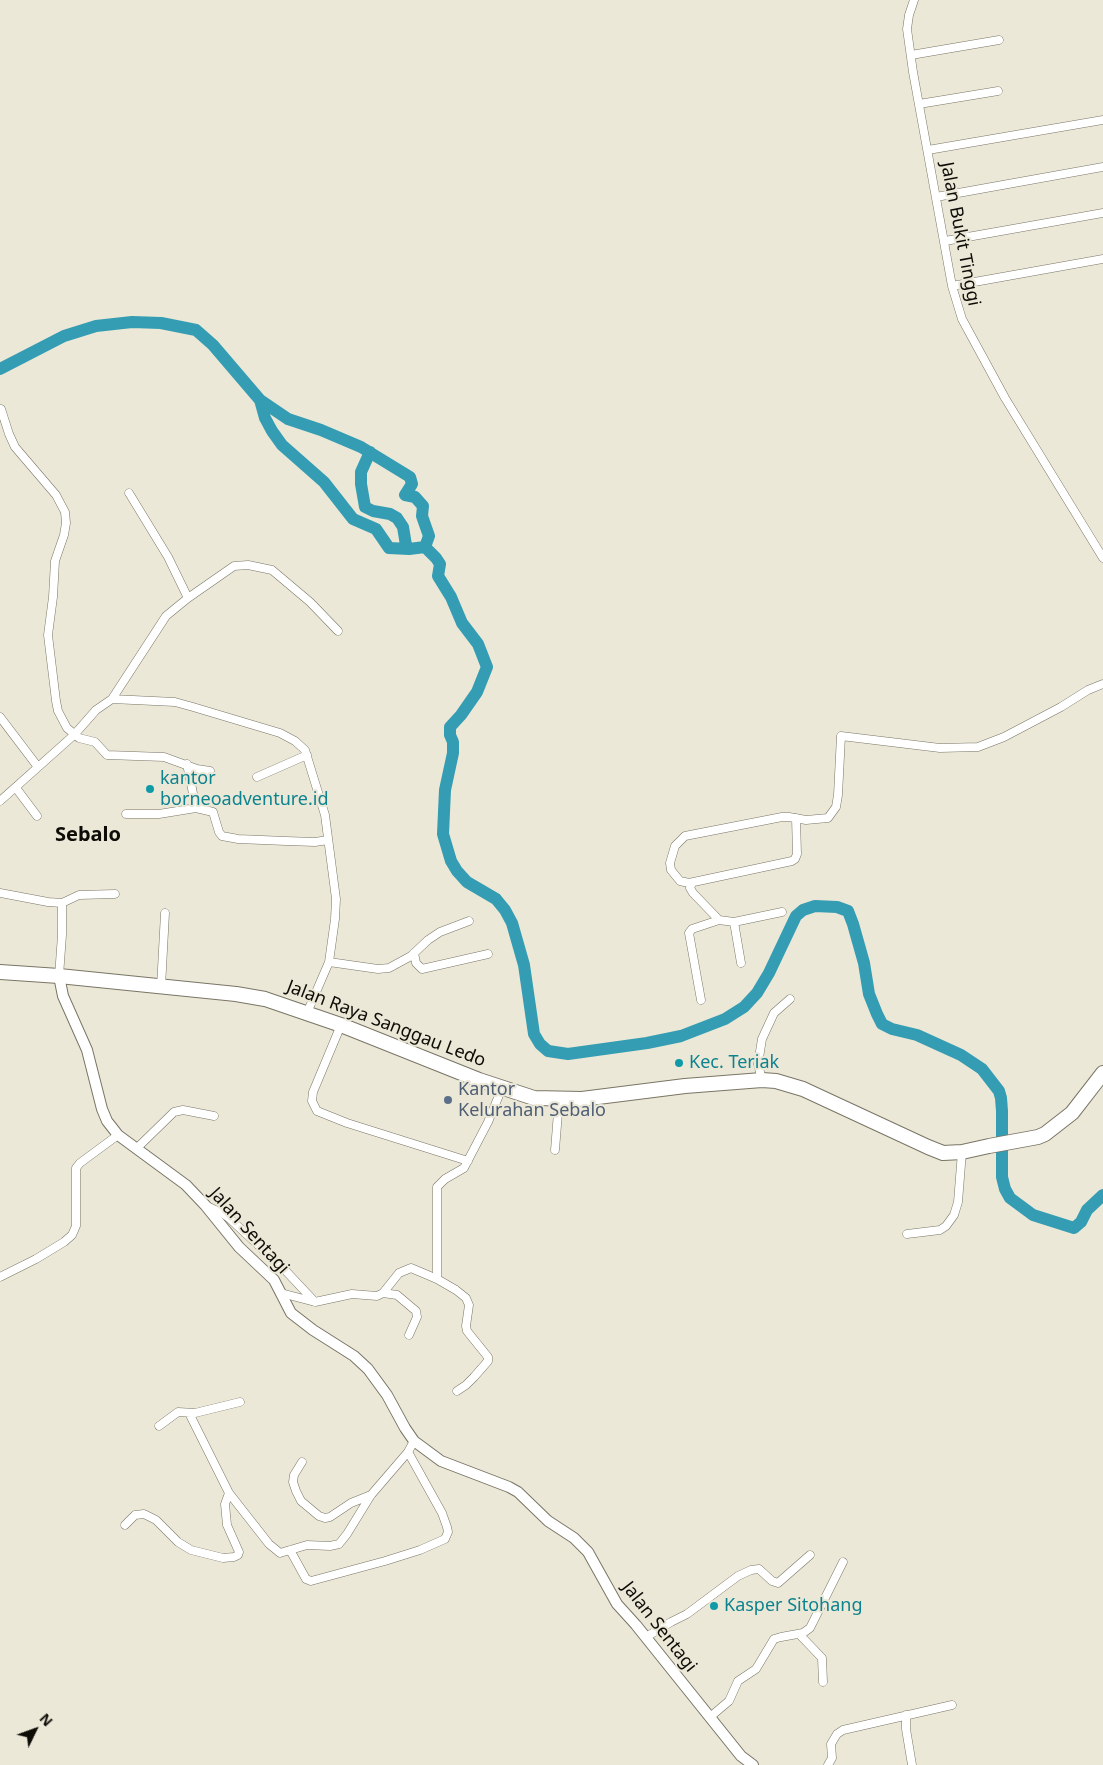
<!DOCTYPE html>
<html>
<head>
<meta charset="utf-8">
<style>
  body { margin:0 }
  #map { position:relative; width:1103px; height:1765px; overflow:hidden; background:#ece8d7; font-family:"Noto Sans",sans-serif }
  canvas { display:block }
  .north { position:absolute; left:10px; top:1705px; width:50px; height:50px; -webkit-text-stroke:4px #ece8d7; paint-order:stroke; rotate:48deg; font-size:14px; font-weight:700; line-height:20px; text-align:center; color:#0d0c07 }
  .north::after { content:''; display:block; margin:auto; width:18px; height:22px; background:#0d0c07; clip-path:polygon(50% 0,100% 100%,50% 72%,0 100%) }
</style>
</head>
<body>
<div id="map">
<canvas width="1103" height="1765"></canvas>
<div class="north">N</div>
</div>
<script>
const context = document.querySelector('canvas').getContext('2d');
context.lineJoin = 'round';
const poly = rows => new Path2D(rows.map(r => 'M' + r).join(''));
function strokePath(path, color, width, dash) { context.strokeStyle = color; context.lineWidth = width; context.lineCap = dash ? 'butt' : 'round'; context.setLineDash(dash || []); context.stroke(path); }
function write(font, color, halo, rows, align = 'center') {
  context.font = font + ' "Noto Sans",sans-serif'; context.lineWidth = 4; context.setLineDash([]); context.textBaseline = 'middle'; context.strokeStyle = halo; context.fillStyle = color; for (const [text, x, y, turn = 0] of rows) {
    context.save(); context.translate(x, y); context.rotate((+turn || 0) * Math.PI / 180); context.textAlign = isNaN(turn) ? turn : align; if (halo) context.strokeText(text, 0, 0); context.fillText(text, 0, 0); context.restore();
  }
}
strokePath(poly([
  [0,369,64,336,96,326,132,322,161,323,196,330,213,345,260,400,265,418,272,431,282,445,324,482,353,519,376,529,389,548,409,549,425,547,436,558,440,564,438,576,451,597,462,623,478,644,487,667,477,692,461,715,450,727,450,735,453,742,453,753,445,790,443,834,451,861,457,871,467,882,496,899,505,910,512,923,524,965,534,1034,540,1044,548,1051,568,1054,647,1043,681,1036,725,1019,744,1007,757,993,769,973,796,916,803,910,815,906,837,907,848,911,853,924,864,963,869,994,877,1014,882,1024,892,1029,917,1035,961,1055,982,1069,999,1091,1001,1098,1002,1111,1002,1177,1005,1189,1010,1198,1033,1215,1074,1228,1081,1222,1087,1210,1103,1195],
  [260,400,288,419,321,430,361,447,410,477,412,484,405,495,415,497,423,506,422,516,429,536,425,547],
  [370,452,361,472,361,484,365,507,373,511,390,514,397,518,403,527,406,545,409,549]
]), '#349db3', 12);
const street = poly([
  [914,0,909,15,907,29,913,72,952,286,962,319,1005,398,1103,558],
  [911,55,999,40],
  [919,104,998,91],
  [928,150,1103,120],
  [936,197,1103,167],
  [945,241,1103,213],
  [952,286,1103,259],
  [1,409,9,434,15,447,56,495,65,512,66,523,64,535,55,561,53,597,48,635,56,701,58,711,67,728,79,738,95,742,107,755,164,757,197,769,210,771],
  [129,493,168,557,188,598],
  [112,699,175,702,193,707,280,733,295,741,305,750,325,815,336,899,335,919,329,962,307,1013],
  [0,717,38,767],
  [187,764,196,808,213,812,219,832,222,836,238,839,286,841,315,842,328,840],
  [257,777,307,755],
  [16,788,37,816],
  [0,801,74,735,96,710,112,699,166,616,188,598,234,566,248,565,272,570,310,602,338,631],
  [126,814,159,814,196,808],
  [796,818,797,854,795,859,792,861,689,883,680,881,671,870,670,863,675,846,685,836,782,817,789,817,806,820,828,818,836,807,838,795,841,736,940,748,978,747,1004,737,1061,707,1088,690,1103,684],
  [692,883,690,888,693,893,719,920,734,922,782,912],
  [0,893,48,902,62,903,62,935,59,976],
  [62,903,79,895,115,894],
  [734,922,741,963],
  [414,953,416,963,422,969,488,954],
  [329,962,378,969,389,968,411,956,428,940,440,932,469,921],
  [161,987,165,913],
  [701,1000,689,933,692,929,719,920],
  [341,1025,313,1092,312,1101,317,1111,347,1123,468,1161],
  [762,1080,758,1064,762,1039,774,1013,790,999],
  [136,1149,174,1112,183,1110,214,1116],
  [555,1150,559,1100],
  [207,1206,222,1213,229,1218,284,1269,315,1302],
  [907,1234,940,1230,946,1226,954,1215,958,1202,962,1152],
  [0,1277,36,1259,64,1242,72,1235,76,1226,76,1168,80,1163,118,1135],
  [437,1279,456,1290,466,1298,469,1305,466,1326,467,1331,488,1357,488,1361,474,1377,466,1385,457,1391],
  [281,1293,315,1302,352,1294,377,1296,383,1293,399,1273,411,1268,437,1279,437,1187,445,1179,464,1168,488,1122,502,1088],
  [383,1293,397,1295,416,1311,417,1317,409,1335],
  [189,1413,229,1493,269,1544,280,1553,307,1545,330,1546,339,1544,347,1534,371,1495,408,1452,414,1441],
  [159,1426,178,1412,195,1413,240,1402],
  [302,1462,294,1475,293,1482,296,1491,301,1501,319,1516,325,1518,330,1517,351,1503,371,1495],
  [125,1525,135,1515,144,1514,156,1520,178,1542,191,1550,223,1558,234,1557,238,1555,239,1552,227,1525,225,1504,229,1493],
  [290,1550,306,1579,311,1581,385,1561,420,1550,445,1539,448,1532,447,1527,442,1513,408,1452],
  [799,1634,822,1658,823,1682],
  [646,1637,671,1622,687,1614,738,1576,751,1570,759,1569,772,1581,778,1583,810,1555],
  [906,1715,906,1729,912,1765],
  [710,1717,729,1701,738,1681,756,1669,774,1639,781,1637,803,1633,810,1628,843,1562],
  [828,1765,832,1758,831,1744,837,1734,843,1730,952,1705]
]);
const secondary = poly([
  [59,976,63,996,87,1050,102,1109,107,1121,118,1135,186,1185,205,1205,239,1247,274,1280,291,1313,313,1330,354,1356,368,1369,387,1395,405,1428,414,1441,441,1461,509,1487,518,1492,548,1521,574,1538,588,1552,617,1604,636,1625,741,1756,753,1765]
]);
const highway = poly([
  [0,972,59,976,236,994,265,999,341,1025,479,1080,534,1098,582,1099,685,1086,762,1080,776,1081,803,1089,928,1147,943,1153,962,1152,989,1146,1038,1137,1045,1134,1072,1113,1103,1073]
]);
strokePath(street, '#797566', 9);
strokePath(secondary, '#797566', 12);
strokePath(highway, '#797566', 16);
strokePath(street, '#fff', 8);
strokePath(secondary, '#fff', 10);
strokePath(highway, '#fff', 14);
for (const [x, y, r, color] of [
  [150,789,5,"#0f9aa8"],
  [679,1063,5,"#0f9aa8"],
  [448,1100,5,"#5c6f8a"],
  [714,1606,5,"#0f9aa8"]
]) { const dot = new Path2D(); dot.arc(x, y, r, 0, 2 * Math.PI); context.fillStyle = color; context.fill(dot); strokePath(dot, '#ece8d7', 2); }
write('18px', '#0d0c07', '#ece8d7', [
  ["Jalan Bukit Tinggi",960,234,79],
  ["Jalan Raya Sanggau Ledo",386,1024,21],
  ["Jalan Sentagi",249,1231,48],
  ["Jalan Sentagi",659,1627,52]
]);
write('18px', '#0d838f', '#ece8d7', [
  ["kantor",160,779],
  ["borneoadventure.id",160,800],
  ["Kec. Teriak",689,1063],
  ["Kasper Sitohang",724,1606]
], 'left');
write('18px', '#4e5e75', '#ece8d7', [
  ["Kantor",458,1090],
  ["Kelurahan Sebalo",458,1111]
], 'left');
write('bold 20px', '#0d0c07', '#ece8d7', [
  ["Sebalo",88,835]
]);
</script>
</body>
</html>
